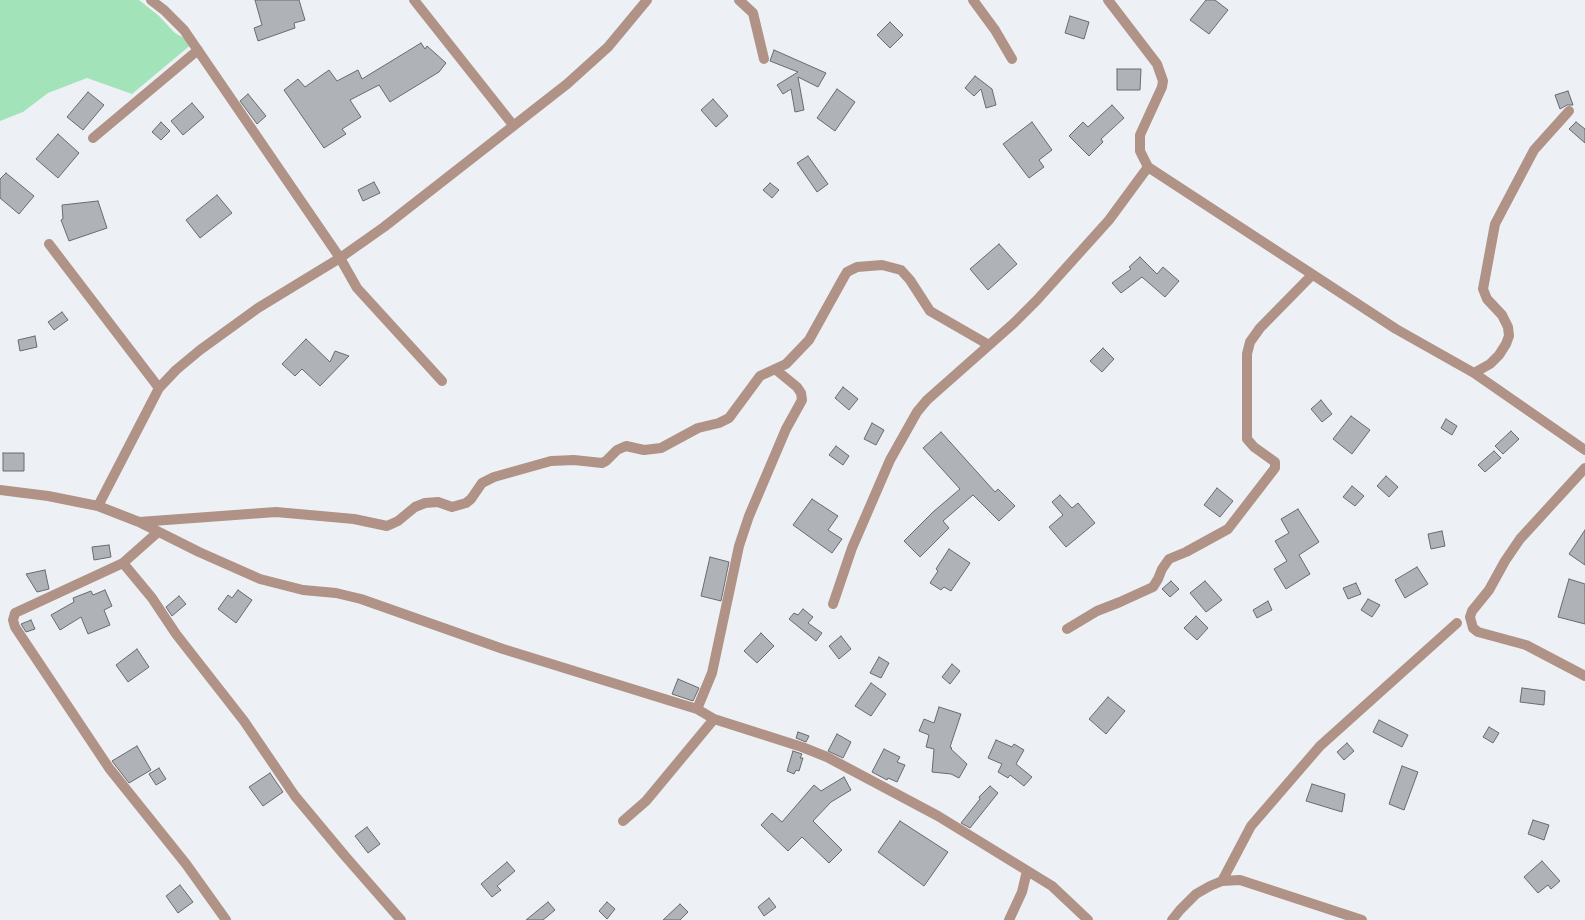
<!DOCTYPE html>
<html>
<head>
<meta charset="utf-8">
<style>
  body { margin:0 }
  canvas { display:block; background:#edf1f5 }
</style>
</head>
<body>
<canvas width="1585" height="920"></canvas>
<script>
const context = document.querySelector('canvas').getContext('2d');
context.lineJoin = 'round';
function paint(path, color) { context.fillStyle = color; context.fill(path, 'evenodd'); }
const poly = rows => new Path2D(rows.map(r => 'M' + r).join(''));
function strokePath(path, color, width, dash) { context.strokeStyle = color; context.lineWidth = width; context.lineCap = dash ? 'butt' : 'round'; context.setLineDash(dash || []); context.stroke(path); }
paint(poly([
  [0,0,139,0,159,16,175,33,193,43,132,94,87,78,48,93,23,112,0,121]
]), '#a3e3ba');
const building = poly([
  [255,0,299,0,305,20,294,23,295,28,258,41,254,28,262,25,255,0],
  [1206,0,1215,0,1228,10,1209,34,1190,20,1206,0],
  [1070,16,1089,22,1084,39,1065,33,1070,16],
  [890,22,903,35,890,48,877,35,890,22],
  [421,43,425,49,427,46,446,63,439,72,390,102,379,85,350,100,361,117,342,129,346,134,324,148,284,90,298,79,305,87,329,70,337,81,358,70,362,79,421,43],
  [774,50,826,73,818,87,798,77,804,110,795,112,791,89,783,94,777,85,798,72,770,61,774,50],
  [1117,69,1141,69,1140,90,1117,90,1117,69],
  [975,76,992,89,996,105,986,108,981,89,974,96,965,88,975,76],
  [837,89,855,102,835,131,817,118,837,89],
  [1568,91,1573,105,1567,105,1560,109,1555,95,1568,91],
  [88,92,104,105,83,130,67,117,88,92],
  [248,94,266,116,257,124,240,101,248,94],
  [713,99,728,116,716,127,701,110,713,99],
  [192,103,204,117,183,135,171,121,192,103],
  [1112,105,1124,118,1101,139,1103,142,1089,156,1069,136,1083,122,1088,127,1112,105],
  [161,122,170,131,161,140,152,132,161,122],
  [1032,122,1052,150,1039,160,1044,167,1029,178,1003,144,1032,122],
  [1576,122,1585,129,1585,143,1569,129,1576,122],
  [58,134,79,153,58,178,36,159,58,134],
  [808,156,828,184,817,192,797,163,808,156],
  [6,173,34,196,19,214,0,198,0,179,6,173],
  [374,182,380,193,363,201,358,190,374,182],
  [770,183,779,190,772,198,763,190,770,183],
  [217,195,232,213,200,238,186,220,217,195],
  [98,201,107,228,69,241,61,220,63,219,62,205,98,201],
  [999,244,1017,264,988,290,970,269,999,244],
  [1140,257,1157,274,1163,267,1179,281,1165,297,1142,277,1121,293,1112,283,1131,269,1129,267,1140,257],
  [62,312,68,320,54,330,48,322,62,312],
  [35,336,37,347,20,351,18,340,35,336],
  [306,339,330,362,335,351,349,356,320,386,302,369,295,376,282,364,306,339],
  [1103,348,1114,359,1102,372,1090,361,1103,348],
  [843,387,858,399,849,410,835,398,843,387],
  [1321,400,1332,414,1322,422,1311,409,1321,400],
  [1351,416,1370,430,1352,454,1333,439,1351,416],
  [1446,419,1457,426,1452,435,1441,428,1446,419],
  [872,423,884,430,876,445,864,439,872,423],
  [1511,431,1519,439,1503,454,1495,446,1511,431],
  [941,432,995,492,998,489,1015,506,999,521,973,495,943,521,949,528,920,557,904,541,933,512,960,489,923,448,941,432],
  [836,446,849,456,843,465,829,455,836,446],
  [1494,451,1501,458,1485,472,1478,465,1494,451],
  [3,453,24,453,24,471,3,471,3,453],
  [1386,476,1398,487,1389,497,1377,486,1386,476],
  [1352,486,1364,496,1355,506,1343,497,1352,486],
  [1217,488,1233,501,1220,517,1204,505,1217,488],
  [1060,495,1072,508,1078,503,1095,523,1066,547,1049,527,1063,515,1052,502,1060,495],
  [812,499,838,516,828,530,842,539,832,553,793,525,812,499],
  [1298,509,1319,542,1299,555,1310,574,1286,589,1274,569,1287,561,1275,541,1289,533,1281,519,1298,509],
  [1585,530,1585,565,1569,554,1585,530],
  [1442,531,1445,546,1431,549,1428,534,1442,531],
  [109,545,111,557,94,560,92,547,109,545],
  [949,549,970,563,951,591,944,587,941,590,930,583,938,571,936,569,949,549],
  [710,557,729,562,721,601,701,596,710,557],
  [1417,567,1428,584,1405,598,1395,580,1417,567],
  [45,570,49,589,37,592,26,574,45,570],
  [1569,579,1585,584,1585,624,1558,617,1569,579],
  [1171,581,1179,589,1170,597,1162,589,1171,581],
  [1205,581,1222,600,1206,612,1190,593,1205,581],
  [1356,583,1361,594,1348,599,1343,588,1356,583],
  [105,590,112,606,104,610,110,625,88,634,81,617,60,630,51,615,74,602,73,598,91,591,93,595,105,590],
  [238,590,252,600,236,623,218,609,228,595,232,598,238,590],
  [179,596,186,604,172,616,166,607,179,596],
  [1368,599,1380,605,1372,617,1361,610,1368,599],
  [1268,601,1272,610,1257,618,1253,610,1268,601],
  [803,609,813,617,808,623,822,633,816,641,789,619,794,613,798,615,803,609],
  [1196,616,1208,628,1197,640,1184,628,1196,616],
  [31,620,35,629,26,632,21,624,31,620],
  [761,633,774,646,757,663,744,651,761,633],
  [841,636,851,649,839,659,829,646,841,636],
  [137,649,149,667,128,682,116,665,137,649],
  [879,657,889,663,881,678,870,673,879,657],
  [952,664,960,671,950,684,942,677,952,664],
  [678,679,699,688,693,701,672,694,678,679],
  [871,683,886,694,871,716,855,706,871,683],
  [1522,688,1545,691,1544,705,1520,702,1522,688],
  [1108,697,1125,711,1106,734,1089,719,1108,697],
  [939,707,961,714,950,747,952,748,951,749,967,764,959,778,951,774,932,772,934,749,926,747,929,735,919,731,924,719,934,723,939,707],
  [1379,720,1408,735,1402,747,1373,732,1379,720],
  [1489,727,1499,733,1493,743,1483,737,1489,727],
  [798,732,809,736,806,742,796,738,798,732],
  [837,734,851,742,843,758,828,751,837,734],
  [996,740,1012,747,1014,744,1024,750,1016,764,1032,777,1024,786,1010,775,1008,778,998,772,1002,764,988,758,996,740],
  [1347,743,1354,751,1344,760,1337,752,1347,743],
  [137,746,151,770,129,783,112,761,137,746],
  [884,749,900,757,897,762,905,765,897,782,888,778,887,780,872,772,884,749],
  [793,751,802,754,800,758,803,758,799,771,796,770,794,774,787,771,793,751],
  [1402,766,1418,772,1404,810,1389,804,1402,766],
  [159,768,166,779,156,785,149,774,159,768],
  [270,773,283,792,263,806,249,787,270,773],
  [844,777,851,790,831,802,813,821,842,850,829,863,802,837,788,851,761,825,772,813,782,822,814,785,821,791,844,777],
  [1312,784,1345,794,1342,812,1306,801,1312,784],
  [990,786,998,793,970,828,961,823,980,799,979,797,990,786],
  [1533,820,1549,825,1544,840,1528,834,1533,820],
  [900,821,948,852,924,886,878,852,900,821],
  [367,827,380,844,368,853,355,836,367,827],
  [1542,861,1560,881,1551,889,1548,885,1538,893,1524,877,1542,861],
  [507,862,515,871,497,886,501,890,492,897,481,884,507,862],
  [180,885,193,902,178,913,166,896,180,885],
  [769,898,776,907,764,916,758,907,769,898],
  [548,902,555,910,543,920,526,920,548,902],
  [607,902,615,909,607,919,599,911,607,902],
  [680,904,688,912,680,920,663,920,680,904]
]);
paint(building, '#afb2b6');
strokePath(building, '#696b6f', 1);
strokePath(poly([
  [151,0,164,10,184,30,340,258,357,288,442,381],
  [414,0,513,125],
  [739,0,753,13,764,59],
  [973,0,995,30,1012,59],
  [1108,0,1157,64,1163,81,1162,87,1140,135,1140,151,1148,167,1396,329,1474,373,1585,450],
  [93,138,198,50],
  [49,244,159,388],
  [1474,373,1490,364,1499,355,1506,344,1509,336,1508,327,1502,315,1487,299,1483,289,1495,224,1534,150,1569,111],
  [1585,468,1520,539,1505,561,1489,590,1472,611,1470,617,1473,628,1478,632,1526,645,1585,676],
  [0,490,48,496,98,506,139,522,199,552,260,579,303,590,336,593,361,599,503,649,671,701,697,709,714,719,802,747,827,757,938,816,1052,886,1088,920],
  [98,506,159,388,176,370,200,350,258,308,340,258,384,227,567,84,608,47,647,0],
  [139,522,276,512,354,519,387,526,398,521,415,507,425,503,438,502,452,507,466,503,471,499,482,483,494,477,551,461,574,460,602,463,606,461,617,450,626,446,644,450,661,448,698,428,719,423,729,418,760,376,786,364,809,340,844,277,847,272,857,267,882,265,901,270,910,280,930,311,989,345],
  [158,532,123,563,15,613,13,620,15,627,109,768,186,864,226,920],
  [123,563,152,598,176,634,244,721,295,796,345,856,401,920],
  [833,604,852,548,890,460,917,412,927,400,1014,323,1037,300,1109,220,1148,167],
  [1067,629,1097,611,1120,602,1153,587,1158,579,1162,569,1169,559,1186,552,1228,529,1275,468,1275,462,1254,447,1247,439,1247,354,1250,342,1260,328,1312,275],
  [697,709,712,673,739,546,749,516,786,429,802,400,801,393,797,387,775,369],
  [623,821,646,801,714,719],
  [1222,881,1251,826,1320,746,1457,623],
  [1009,920,1022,892,1027,871],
  [1172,920,1180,910,1196,894,1210,886,1222,881,1240,880,1362,920]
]), '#b09386', 10);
</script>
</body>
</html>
